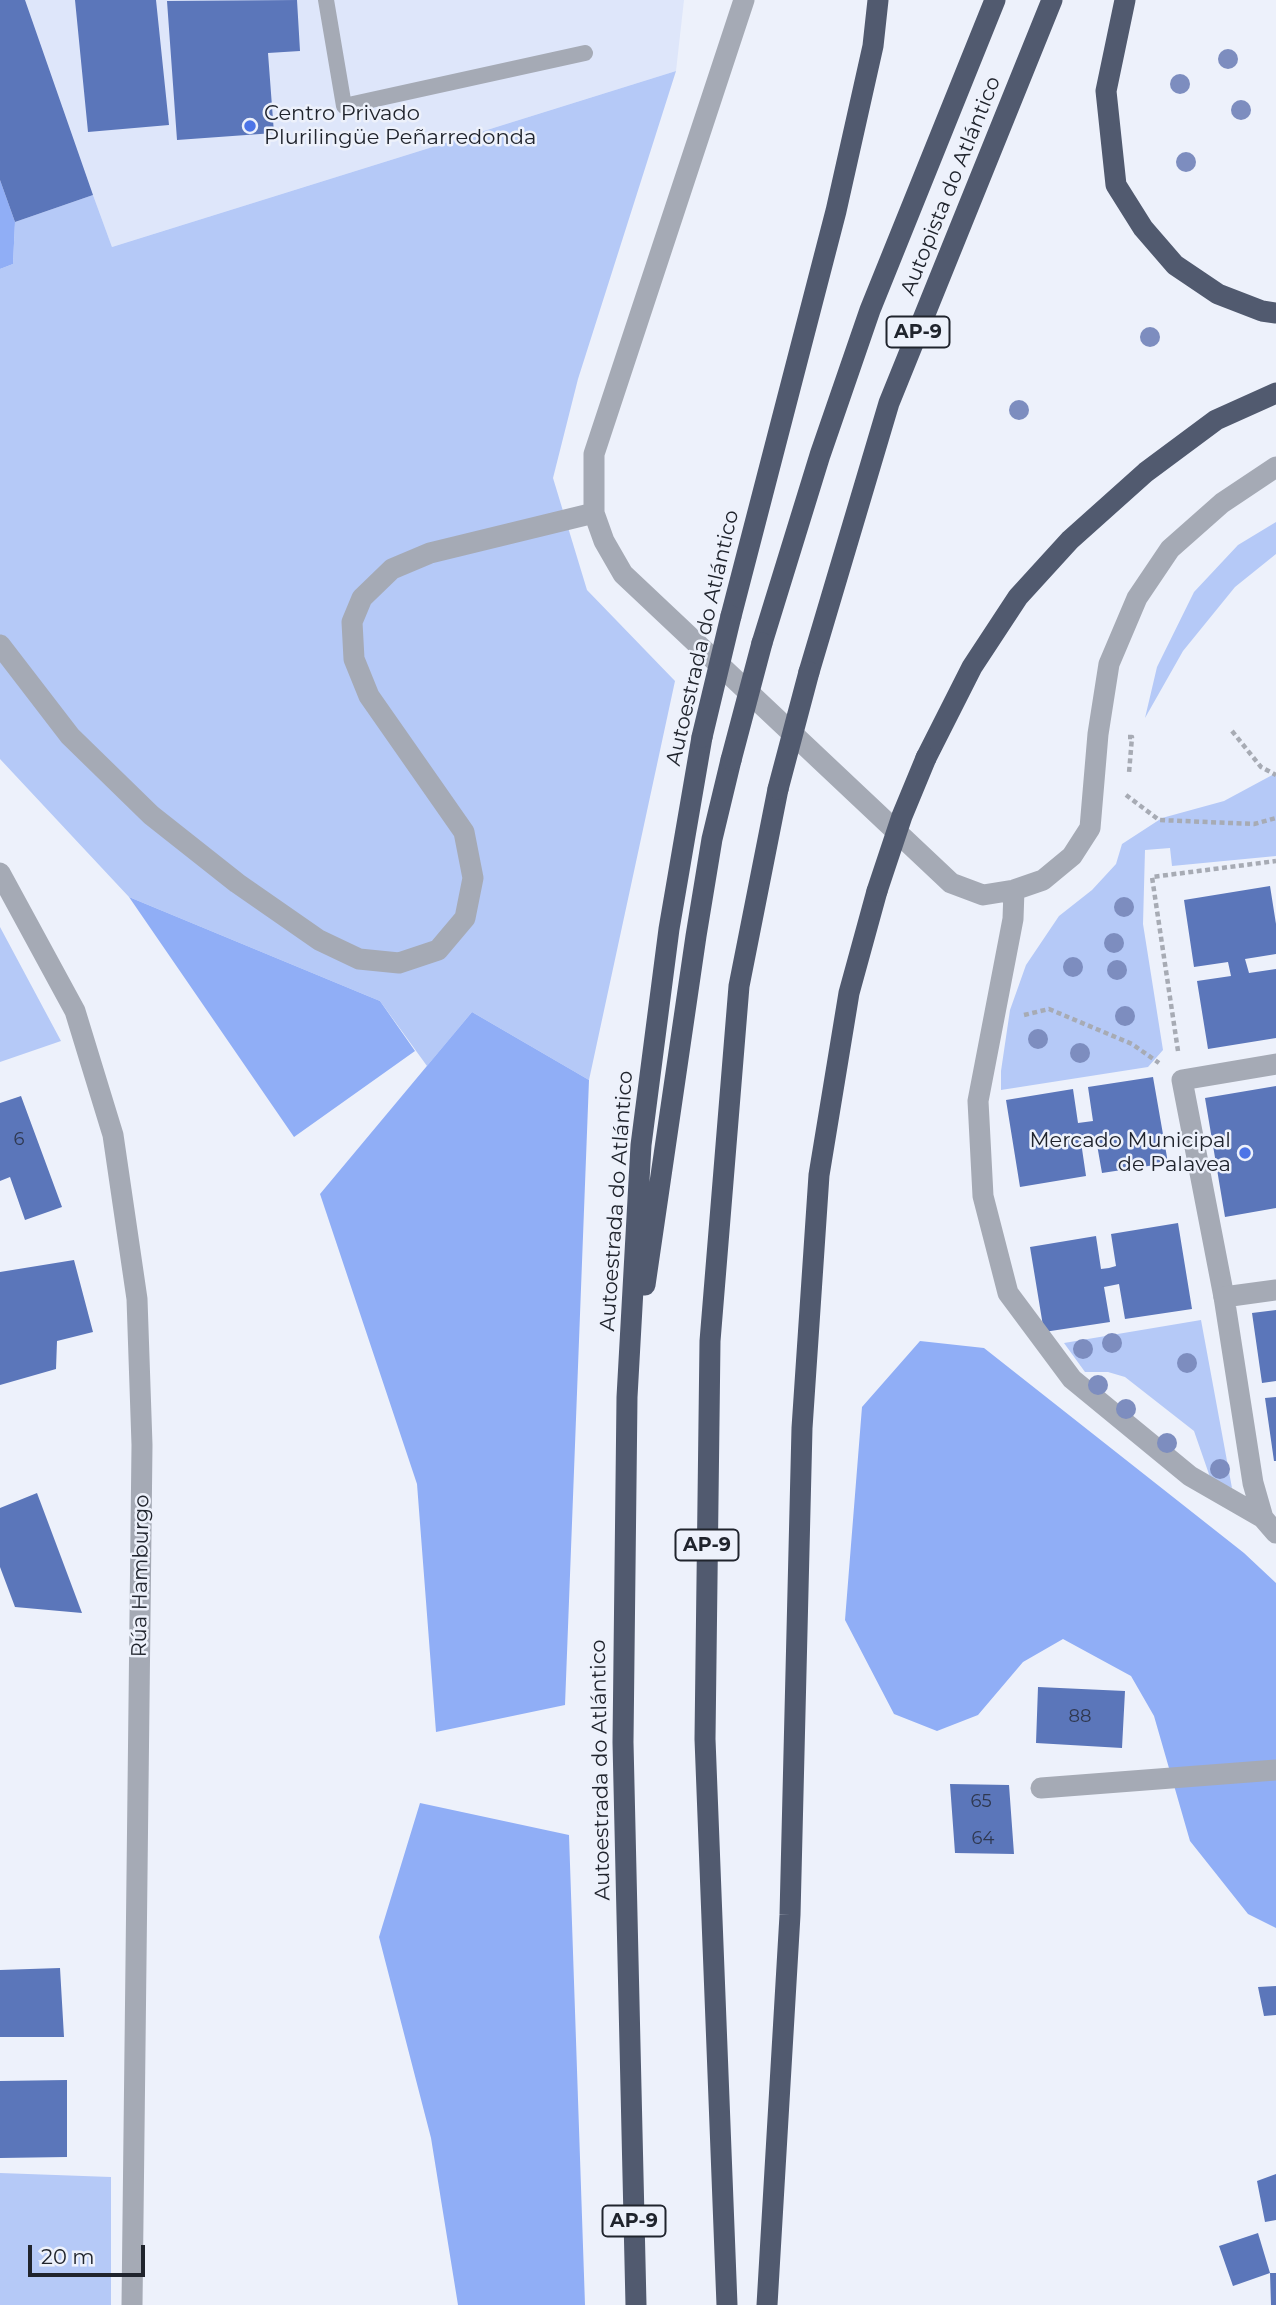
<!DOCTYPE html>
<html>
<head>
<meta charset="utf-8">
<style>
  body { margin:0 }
  #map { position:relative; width:1276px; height:2305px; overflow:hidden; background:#edf1fb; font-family:Montserrat,sans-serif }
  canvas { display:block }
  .scale { position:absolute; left:28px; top:2245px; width:117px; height:32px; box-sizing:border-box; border:4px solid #20242d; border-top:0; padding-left:9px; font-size:21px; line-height:24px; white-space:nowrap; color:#20242d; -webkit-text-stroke:5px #edf1fb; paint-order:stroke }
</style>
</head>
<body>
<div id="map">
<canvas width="1276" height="2305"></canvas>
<div class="scale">20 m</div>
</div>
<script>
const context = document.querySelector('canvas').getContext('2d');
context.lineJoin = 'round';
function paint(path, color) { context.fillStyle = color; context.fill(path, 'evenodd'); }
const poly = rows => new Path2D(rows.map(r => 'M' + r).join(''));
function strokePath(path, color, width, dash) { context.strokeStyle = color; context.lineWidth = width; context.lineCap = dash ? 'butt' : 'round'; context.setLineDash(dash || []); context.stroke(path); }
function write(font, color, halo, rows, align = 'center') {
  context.font = font + ' Montserrat,sans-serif'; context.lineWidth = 5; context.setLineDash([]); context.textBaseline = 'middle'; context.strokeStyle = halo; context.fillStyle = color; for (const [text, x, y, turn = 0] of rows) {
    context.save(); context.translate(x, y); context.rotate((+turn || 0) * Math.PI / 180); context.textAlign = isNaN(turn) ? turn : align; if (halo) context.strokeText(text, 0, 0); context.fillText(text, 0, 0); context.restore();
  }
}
paint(poly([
  [0,0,684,0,676,71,112,247,93,195,15,222,0,180]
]), '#dee6fa');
paint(poly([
  [676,71,578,379,553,478,587,590,675,681,589,1080,472,1012,427,1066,380,1001,129,897,0,759,0,269,13,264,15,222,93,195,112,247],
  [1276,522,1276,554,1235,587,1183,651,1145,718,1157,667,1194,592,1238,545],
  [1276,773,1276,856,1172,866,1170,848,1145,850,1143,924,1163,1050,1148,1067,1001,1090,1001,1071,1010,1010,1026,965,1059,916,1092,890,1116,864,1122,844,1162,818,1224,801],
  [0,927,61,1041,0,1062],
  [1201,1320,1232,1488,1211,1480,1194,1431,1125,1377,1108,1372,1085,1372,1064,1343],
  [0,2173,111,2177,111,2305,0,2305]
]), '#b5c9f7');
paint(poly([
  [0,180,15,222,13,264,0,269],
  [129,897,380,1001,415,1051,294,1137],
  [472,1012,589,1080,565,1705,436,1732,417,1484,320,1194],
  [920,1341,984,1348,1244,1553,1276,1583,1276,1928,1248,1914,1190,1841,1154,1716,1131,1676,1063,1639,1023,1662,978,1715,937,1731,894,1714,845,1620,862,1407],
  [420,1803,569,1835,585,2305,458,2305,431,2138,379,1937]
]), '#90aef6');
paint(poly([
  [0,0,25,0,93,195,15,222,0,180],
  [75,0,156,0,169,125,88,132],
  [297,0,300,51,268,53,274,133,177,140,167,1],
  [1270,886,1276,924,1276,954,1245,959,1249,973,1276,969,1276,1038,1208,1049,1197,981,1231,976,1228,962,1194,967,1184,900],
  [1153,1077,1168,1163,1102,1173,1096,1139,1081,1142,1086,1176,1020,1187,1006,1100,1073,1089,1078,1123,1093,1121,1088,1087],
  [1276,1086,1276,1208,1225,1217,1205,1098],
  [21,1096,62,1207,25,1220,10,1177,0,1181,0,1103],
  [1178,1223,1192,1309,1125,1319,1119,1284,1104,1287,1110,1322,1044,1332,1030,1247,1096,1236,1101,1269,1109,1268,1116,1266,1111,1234],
  [74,1260,93,1332,57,1341,56,1369,0,1385,0,1272],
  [1276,1310,1276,1381,1262,1383,1252,1313],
  [1276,1397,1276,1461,1274,1461,1265,1398],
  [37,1493,82,1613,15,1607,0,1567,0,1508],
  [1038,1687,1125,1691,1122,1748,1036,1743],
  [950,1784,1009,1785,1014,1854,955,1853],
  [60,1968,64,2037,0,2037,0,1970],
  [1276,1986,1276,2015,1264,2016,1258,1987],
  [67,2080,67,2157,0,2158,0,2081],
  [1276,2174,1276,2220,1265,2222,1257,2181],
  [1258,2233,1270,2273,1233,2286,1219,2246],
  [1270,2273,1276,2273,1276,2305,1271,2305]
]), '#5b76ba');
strokePath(poly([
  [1232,731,1261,767,1276,775],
  [1128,737,1132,737,1129,773],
  [1126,795,1159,820,1254,824,1276,818],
  [1024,1015,1049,1009,1132,1044,1159,1063],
  [1178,1051,1152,877,1276,861]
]), '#a7abb4', 4.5, [5, 3.5]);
strokePath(poly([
  [326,0,344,106,585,53]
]), '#a5aab5', 16);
strokePath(poly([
  [1224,1297,1182,1080,1276,1064]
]), '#a5aab5', 21);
strokePath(poly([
  [744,0,594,454,594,513,604,541,623,574,951,883,983,895,1014,890,1043,880,1072,856,1090,828,1098,734,1109,664,1137,598,1170,549,1222,503,1276,467],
  [0,645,70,736,151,815,237,883,319,940,359,959,399,963,438,950,465,918,473,878,464,832,369,696,354,659,352,622,362,598,392,569,430,553,594,513],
  [0,873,75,1011,113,1135,137,1299,142,1445,132,2305],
  [1014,890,1013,919,978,1101,983,1196,1008,1293,1072,1379,1190,1476,1263,1518,1276,1533],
  [1263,1518,1253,1483,1224,1297,1276,1290],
  [1041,1788,1276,1770]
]), '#a5aab5', 21);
strokePath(poly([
  [1125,0,1106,91,1116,185,1143,228,1175,265,1218,294,1262,311,1276,313],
  [731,616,836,211,873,46,878,0],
  [762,643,820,455,870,310,995,0],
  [809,672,889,403,1052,0],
  [926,758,972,667,1018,597,1070,540,1146,472,1216,420,1276,393],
  [645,1285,696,936,712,839,731,760],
  [636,2305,623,1742,627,1397,641,1145,669,929,702,737],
  [727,2305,705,1739,710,1341,739,986,778,789],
  [767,2305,790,1915,802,1428,819,1175,849,993,877,891]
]), '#515a6f', 21);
strokePath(poly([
  [702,737,731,616],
  [731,760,762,643],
  [778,789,809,672],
  [877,891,902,816,926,758]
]), '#515a6f', 21);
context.fillStyle = '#7d8dbf';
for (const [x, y] of [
  [1228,59],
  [1180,84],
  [1241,110],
  [1186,162],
  [1150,337],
  [1019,410],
  [1124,907],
  [1114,943],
  [1073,967],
  [1117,970],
  [1125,1016],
  [1038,1039],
  [1080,1053],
  [1112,1343],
  [1083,1349],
  [1187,1363],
  [1098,1385],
  [1126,1409],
  [1167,1443],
  [1220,1469]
]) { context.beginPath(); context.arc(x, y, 10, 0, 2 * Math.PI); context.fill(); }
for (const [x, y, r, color] of [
  [250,126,7,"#4c74e7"],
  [1245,1153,7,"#4c74e7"]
]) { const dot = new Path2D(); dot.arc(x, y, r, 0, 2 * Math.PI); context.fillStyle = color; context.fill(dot); strokePath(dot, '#edf1fb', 2.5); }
write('18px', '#2f3850', null, [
  ["6",19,1140],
  ["88",1080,1717],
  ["65",981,1802],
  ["64",983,1839]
]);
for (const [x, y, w] of [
  [918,332,63],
  [707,1545,63],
  [634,2221,63]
]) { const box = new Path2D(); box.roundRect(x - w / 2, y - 15.5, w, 31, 5); context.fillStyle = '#edf1fb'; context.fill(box); strokePath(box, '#20242d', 2); }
write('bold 19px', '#20242d', null, [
  ["AP-9",918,332],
  ["AP-9",707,1545],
  ["AP-9",634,2221]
]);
write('21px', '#20242d', '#edf1fb', [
  ["Centro Privado",264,114],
  ["Plurilingüe Peñarredonda",264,138],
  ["Mercado Municipal",1231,1141,"right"],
  ["de Palavea",1231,1165,"right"]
], 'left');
write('21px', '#20242d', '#edf1fb', [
  ["Autopista do Atlántico",951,186,-68],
  ["Autoestrada do Atlántico",703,638,-77],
  ["Autoestrada do Atlántico",617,1201,-86],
  ["Rúa Hamburgo",141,1576,-89],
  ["Autoestrada do Atlántico",601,1770,-91]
]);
</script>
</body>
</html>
